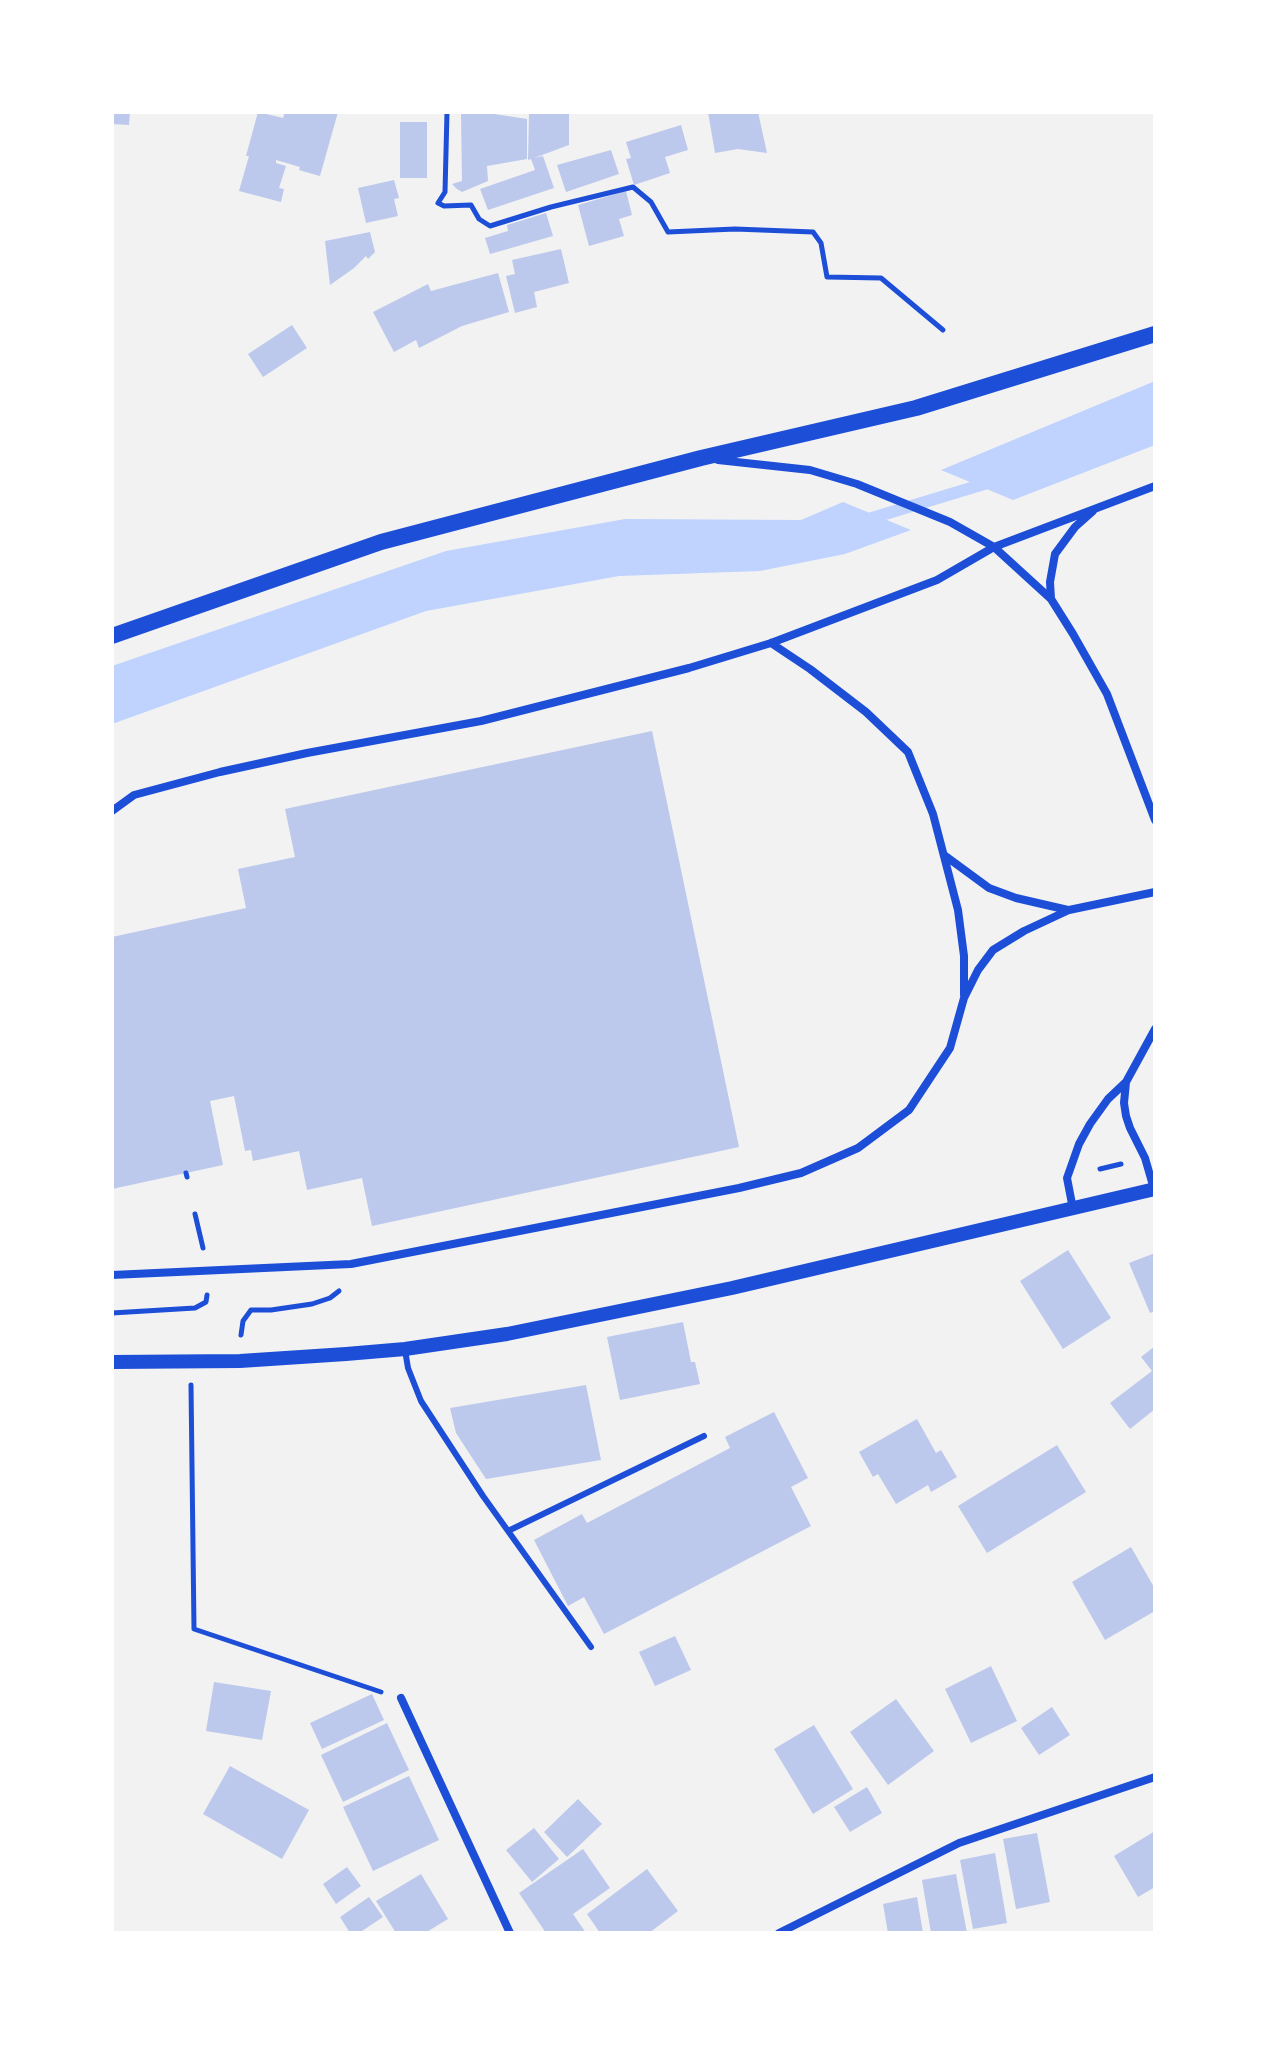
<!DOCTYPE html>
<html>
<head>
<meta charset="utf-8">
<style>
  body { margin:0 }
  #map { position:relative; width:1267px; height:2045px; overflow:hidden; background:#f2f2f2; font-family:Overpass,sans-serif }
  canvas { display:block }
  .frame { position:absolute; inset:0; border:114px solid #fff; pointer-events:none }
</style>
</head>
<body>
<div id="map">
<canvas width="1267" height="2045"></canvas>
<div class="frame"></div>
</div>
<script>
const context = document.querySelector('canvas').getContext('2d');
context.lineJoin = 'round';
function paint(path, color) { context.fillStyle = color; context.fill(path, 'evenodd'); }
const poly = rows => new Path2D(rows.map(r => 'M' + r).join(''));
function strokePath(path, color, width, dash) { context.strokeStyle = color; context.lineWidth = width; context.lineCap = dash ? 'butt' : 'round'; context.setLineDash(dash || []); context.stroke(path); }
paint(poly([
  [1155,381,1155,445,1013,500,941,470],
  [843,502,911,530,845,554,760,571,619,576,426,611,112,724,112,666,446,551,625,519,801,520]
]), '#bfd3fe');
strokePath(poly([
  [862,521,994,481]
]), '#bfd3fe', 12);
paint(poly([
  [112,112,130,112,129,125,112,124],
  [258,112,283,118,285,112,338,112,320,176,299,170,300,167,276,160,276,163,286,166,279,188,284,189,281,202,239,191,249,156,246,156],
  [529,112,569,112,569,145,534,158,543,156,554,188,488,210,480,189,535,170,531,159,528,160],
  [708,112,758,112,767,153,738,149,715,153],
  [461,113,488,113,527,119,527,159,487,166,488,181,462,192,457,189,452,184,462,181],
  [400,122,427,122,427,178,400,178],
  [681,125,688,150,665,157,670,173,634,185,626,159,631,158,626,142],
  [611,150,619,174,566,192,557,165],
  [394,180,399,198,394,199,398,216,366,223,358,188],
  [626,191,632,215,619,219,624,236,589,246,578,205],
  [546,213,553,236,490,254,485,238,508,231,507,225],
  [370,232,375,252,368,259,366,256,354,268,330,285,325,241],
  [561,249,569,283,534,292,537,307,515,313,506,276,515,274,512,260],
  [498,273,509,312,462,326,419,348,416,340,394,352,373,312,428,284,431,291],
  [292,325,307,348,263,377,248,354],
  [652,731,739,1147,372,1226,362,1178,307,1190,299,1151,253,1161,251,1150,245,1151,234,1096,210,1101,223,1165,112,1189,112,937,246,908,238,869,295,857,285,809],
  [1068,1250,1111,1318,1063,1349,1020,1281],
  [1155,1253,1155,1311,1150,1313,1129,1263],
  [683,1322,691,1362,695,1362,700,1384,620,1400,607,1337],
  [1155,1346,1155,1409,1130,1429,1110,1403,1152,1371,1141,1357],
  [586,1385,601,1460,486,1479,456,1433,450,1408],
  [774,1412,808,1478,791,1487,811,1526,604,1634,584,1597,568,1606,534,1540,582,1514,587,1523,730,1448,725,1437],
  [917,1419,936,1453,941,1450,957,1477,931,1492,928,1485,896,1504,878,1474,873,1477,859,1452],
  [1057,1445,1086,1492,987,1553,958,1506],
  [1131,1547,1155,1589,1155,1611,1105,1640,1072,1582],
  [675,1636,691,1670,655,1686,639,1652],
  [991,1666,1017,1721,971,1743,945,1689],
  [214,1682,271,1691,262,1740,206,1731],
  [372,1694,384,1720,322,1749,310,1723],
  [896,1699,934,1751,888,1785,850,1732],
  [1052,1707,1070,1735,1039,1755,1021,1728],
  [387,1723,409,1770,343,1802,321,1755],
  [814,1725,853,1789,813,1814,774,1749],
  [230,1766,309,1810,282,1859,203,1814],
  [409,1776,439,1840,373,1871,343,1807],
  [867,1787,882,1813,850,1832,834,1807],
  [578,1799,602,1824,567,1857,544,1832],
  [534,1828,559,1859,532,1882,506,1850],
  [1155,1831,1155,1887,1138,1897,1114,1856],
  [1037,1833,1050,1902,1016,1909,1003,1839],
  [583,1849,610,1888,573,1914,586,1933,546,1933,519,1893],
  [995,1853,1007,1923,973,1929,960,1860],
  [347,1867,361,1886,336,1904,323,1884],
  [647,1869,678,1911,649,1933,600,1933,587,1914],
  [421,1874,448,1919,425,1933,396,1933,376,1901],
  [956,1874,967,1933,931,1933,922,1880],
  [369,1897,383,1917,359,1933,350,1933,340,1917],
  [917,1897,923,1933,888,1933,883,1904]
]), '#bdc9ec');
strokePath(poly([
  [447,112,445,192,438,203,444,206,471,205,479,219,490,226,551,207,633,187,651,202,668,232,735,229,813,232,821,243,827,277,881,278,943,330],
  [1100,1169,1121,1164],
  [186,1173,187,1177],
  [195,1214,203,1248],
  [112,1313,195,1308,206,1302,207,1295],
  [241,1335,243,1321,251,1310,271,1310,312,1304,330,1298,339,1291],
  [191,1385,194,1629,381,1692]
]), '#1d4ed8', 5);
strokePath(poly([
  [405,1350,408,1368,421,1401,483,1496,591,1647],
  [508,1531,704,1436]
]), '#1d4ed8', 6);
strokePath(poly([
  [718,460,810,470,857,484,950,522,994,547,1051,599,1073,634,1107,694,1155,820],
  [1051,599,1050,582,1055,554,1075,527,1093,511],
  [771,643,810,669,866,712,908,752,933,814,958,910,964,956,964,995],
  [112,811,134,795,220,772,307,753,481,721,689,668,771,643,937,580,994,547,1155,486],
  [944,855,989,888,1016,898,1068,910],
  [1126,1082,1124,1103,1126,1116,1130,1128,1145,1158,1154,1189],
  [1073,1209,1067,1178,1079,1144,1090,1124,1108,1099,1126,1082,1155,1029],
  [112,1275,351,1264,739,1188,801,1173,858,1148,909,1110,950,1048,964,998,978,970,993,950,1024,931,1069,910,1155,892],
  [401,1698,510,1933],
  [779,1933,959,1843,1155,1777]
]), '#1d4ed8', 8);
strokePath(poly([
  [112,1362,240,1361,346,1354,405,1349,507,1334,732,1288,1155,1189]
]), '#1d4ed8', 14);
strokePath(poly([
  [112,636,381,542,701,458,916,408,1155,334]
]), '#1d4ed8', 16);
</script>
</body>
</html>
